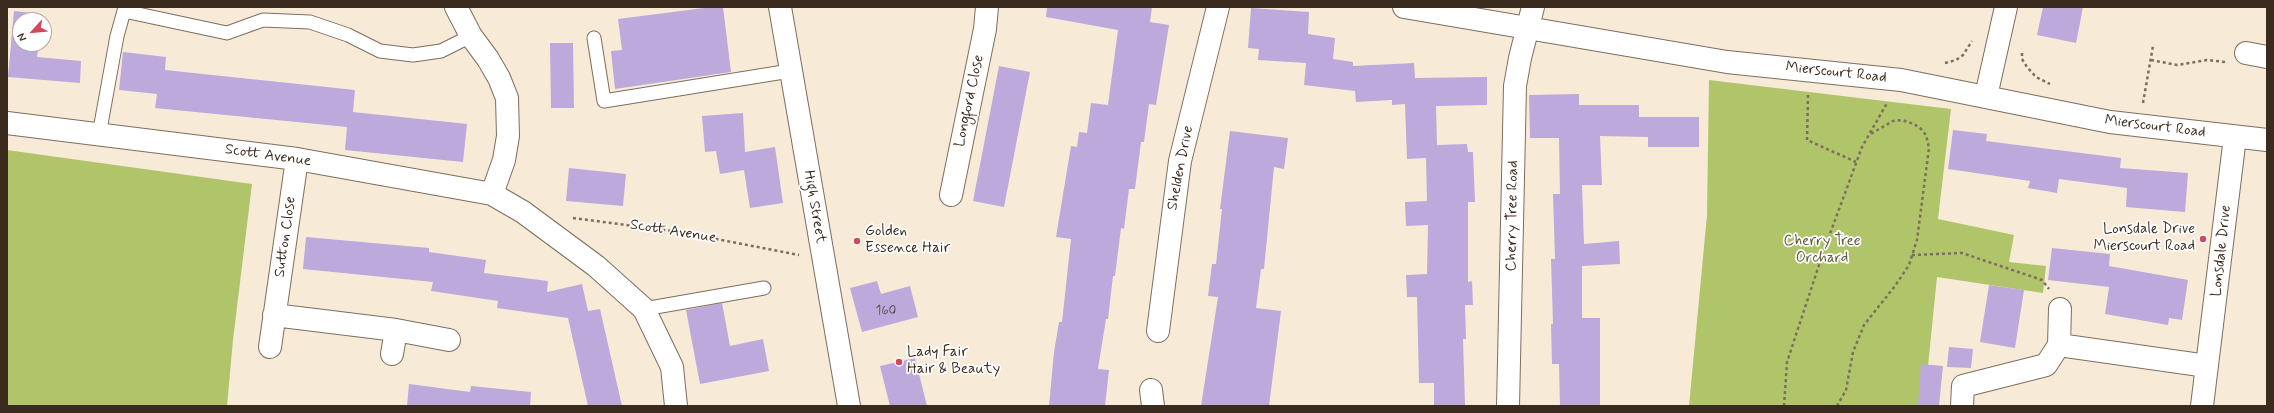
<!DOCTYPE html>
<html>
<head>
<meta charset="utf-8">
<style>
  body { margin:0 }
  #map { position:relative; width:2274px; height:413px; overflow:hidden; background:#f7ebd8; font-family:Mynerve,sans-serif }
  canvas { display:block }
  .frame { position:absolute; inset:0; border:8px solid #3b2a1e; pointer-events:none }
  .north { position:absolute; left:12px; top:12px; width:40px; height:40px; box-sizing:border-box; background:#fff; border:1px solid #b1aaa5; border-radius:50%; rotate:243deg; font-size:11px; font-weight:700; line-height:16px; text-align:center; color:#3b2a1e }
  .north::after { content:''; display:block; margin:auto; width:14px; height:18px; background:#d1495b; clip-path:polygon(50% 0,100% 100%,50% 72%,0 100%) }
</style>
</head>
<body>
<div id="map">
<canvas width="2274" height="413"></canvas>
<div class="frame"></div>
<div class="north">N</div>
</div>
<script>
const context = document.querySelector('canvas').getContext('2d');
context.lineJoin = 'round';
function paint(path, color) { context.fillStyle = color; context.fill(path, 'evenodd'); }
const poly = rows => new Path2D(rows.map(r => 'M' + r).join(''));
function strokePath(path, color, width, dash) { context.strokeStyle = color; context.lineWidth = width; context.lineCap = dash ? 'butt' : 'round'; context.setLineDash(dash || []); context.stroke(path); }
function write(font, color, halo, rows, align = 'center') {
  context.font = font + ' Mynerve,sans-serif'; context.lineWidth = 3.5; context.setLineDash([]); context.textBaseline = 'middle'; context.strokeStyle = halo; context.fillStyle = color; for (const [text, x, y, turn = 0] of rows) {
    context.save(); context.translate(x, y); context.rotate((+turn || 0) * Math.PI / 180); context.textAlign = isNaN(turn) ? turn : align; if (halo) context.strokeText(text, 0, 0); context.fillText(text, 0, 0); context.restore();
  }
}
paint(poly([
  [1709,80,1951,109,1938,219,2014,235,2009,262,2046,266,2043,293,1937,277,1924,406,1689,406,1707,215],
  [7,150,252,184,233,340,227,406,7,406]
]), '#b0c56a');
paint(poly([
  [712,7,723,7,731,72,615,89,611,51,622,50,618,19],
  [1047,7,1152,7,1150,22,1169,25,1156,105,1149,104,1144,142,1141,142,1135,189,1129,189,1124,229,1121,228,1115,276,1113,276,1108,319,1106,319,1098,369,1109,370,1105,406,1049,406,1054,352,1059,322,1062,322,1071,239,1056,237,1071,146,1077,147,1079,132,1087,133,1091,103,1108,105,1118,30,1046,17],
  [2043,7,2083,7,2076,43,2037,35],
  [1251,8,1309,12,1308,34,1335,38,1333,59,1353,62,1353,66,1414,63,1415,78,1487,77,1487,105,1436,106,1437,145,1467,144,1468,152,1473,152,1475,202,1468,202,1468,282,1472,281,1473,305,1465,305,1466,339,1463,339,1465,405,1434,406,1434,383,1419,383,1417,297,1407,297,1406,275,1427,274,1428,225,1406,226,1405,202,1427,201,1426,158,1407,159,1405,104,1392,105,1392,100,1356,102,1355,91,1304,85,1306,63,1258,60,1259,49,1248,48],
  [14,11,41,14,41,20,20,20,20,44,39,44,37,57,81,61,80,83,8,77],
  [550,43,573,43,574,108,551,108],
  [123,52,166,57,165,70,355,90,353,112,467,124,463,162,345,150,347,127,155,108,157,94,119,90],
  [999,66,1030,72,1004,207,973,201],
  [1579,94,1579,105,1639,105,1639,117,1699,117,1699,147,1648,147,1648,137,1600,136,1602,185,1582,185,1584,244,1619,241,1620,264,1582,266,1582,318,1600,318,1600,406,1560,406,1559,364,1552,364,1551,324,1553,324,1551,259,1555,259,1553,194,1560,194,1559,138,1530,138,1529,95],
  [743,113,745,152,775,147,783,203,750,208,744,170,720,174,716,151,705,152,702,116],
  [1953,130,1987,134,1986,141,2121,158,2120,168,2188,173,2185,212,2126,207,2127,188,2059,179,2057,193,2028,188,2030,181,1948,169],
  [1230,131,1288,138,1284,169,1274,167,1264,269,1261,269,1256,308,1281,311,1269,406,1201,406,1218,297,1208,296,1212,264,1216,264,1222,209,1220,209],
  [569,168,626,174,623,206,566,201],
  [306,237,429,248,429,252,486,260,484,273,548,281,547,292,582,284,588,311,600,309,622,406,588,406,568,318,497,308,498,301,431,291,433,282,303,269],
  [2052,248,2110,254,2109,266,2188,280,2182,320,2169,318,2168,325,2105,314,2109,287,2048,280],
  [877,281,881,294,910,286,918,317,862,332,850,288],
  [1989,285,2024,290,2015,348,1980,342],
  [722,303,730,346,763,339,769,371,700,384,686,310],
  [1949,347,1973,349,1971,368,1947,367],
  [915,358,927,406,890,406,880,366],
  [1921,364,1943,366,1939,406,1918,406],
  [409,384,470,392,471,386,531,392,530,406,407,406]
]), '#bda9db');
const lane = poly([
  [594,38,604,101,790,71],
  [99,135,117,36,124,11,227,33,263,20,310,22,348,35,380,51,413,55,441,51,471,36],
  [644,309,764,288]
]);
const street = poly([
  [456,7,471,36,488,59,499,78,507,98,508,136,504,160,492,194],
  [2246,53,2267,57],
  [1986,96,2006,7],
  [7,123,297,159,492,194,523,212,596,266,644,309,672,367,676,406],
  [951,195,985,29,987,7],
  [274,315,396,330,449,340],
  [1158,331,1180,161,1218,7],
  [2059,345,2207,366],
  [270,347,297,159],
  [392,354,396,330],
  [1151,390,1153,406],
  [1508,406,1515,86,1520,58,1533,7],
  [1962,406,1963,386,2046,365,2059,345,2060,309],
  [2202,406,2235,137]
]);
const secondary = poly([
  [1404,7,1727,62,1901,80,2110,122,2267,140]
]);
const primary = poly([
  [780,7,849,406]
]);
strokePath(lane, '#7d6e5f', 15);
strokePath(street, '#7d6e5f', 24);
strokePath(secondary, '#7d6e5f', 24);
strokePath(primary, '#7d6e5f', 24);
strokePath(poly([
  [2022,53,2022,59,2027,67,2036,77,2050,84],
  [2151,60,2177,65,2207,60,2225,62],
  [1945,63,1956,60,1963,55,1972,41],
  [1808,95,1807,140,1856,162],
  [2143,103,2153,46],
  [573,218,680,232,799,255],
  [1912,255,1962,253,2042,280,2049,289],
  [1784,406,1787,362,1824,250,1862,147,1887,103],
  [1837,406,1846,390,1853,352,1864,325,1895,286,1909,265,1917,240,1929,148,1926,135,1921,129,1914,124,1902,120,1893,121,1869,135]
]), '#7d6e5f', 2.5, [3, 3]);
strokePath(lane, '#fff', 13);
strokePath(street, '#fff', 22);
strokePath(secondary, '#fff', 22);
strokePath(primary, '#fff', 22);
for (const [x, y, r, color] of [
  [2203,239,4,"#d1495b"],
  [857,241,4,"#d1495b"],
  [899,362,4,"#d1495b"]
]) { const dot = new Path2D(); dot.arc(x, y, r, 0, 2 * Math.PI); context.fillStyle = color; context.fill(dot); strokePath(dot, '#fff', 1.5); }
write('13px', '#5c4a4d', null, [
  ["160",886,311]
]);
write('15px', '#3b2a1e', '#fff', [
  ["Mierscourt Road",1836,73,6],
  ["Longford Close",970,101,-78],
  ["Mierscourt Road",2155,127,7],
  ["Scott Avenue",268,156,8],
  ["Shelden Drive",1181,168,-79],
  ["High Street",814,207,80],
  ["Cherry Tree Road",1513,216,-89],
  ["Scott Avenue",673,232,9],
  ["Sutton Close",286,237,-82],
  ["Lonsdale Drive",2222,251,-84]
]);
write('15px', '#3b2a1e', '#fff', [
  ["Lonsdale Drive",2195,230,"right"],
  ["Mierscourt Road",2195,247,"right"],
  ["Golden",865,232],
  ["Essence Hair",865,249],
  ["Lady Fair",907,353],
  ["Hair & Beauty",907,370]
], 'left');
write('15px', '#5e5835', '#fff', [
  ["Cherry Tree",1822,242],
  ["Orchard",1822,259]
]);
</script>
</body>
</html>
